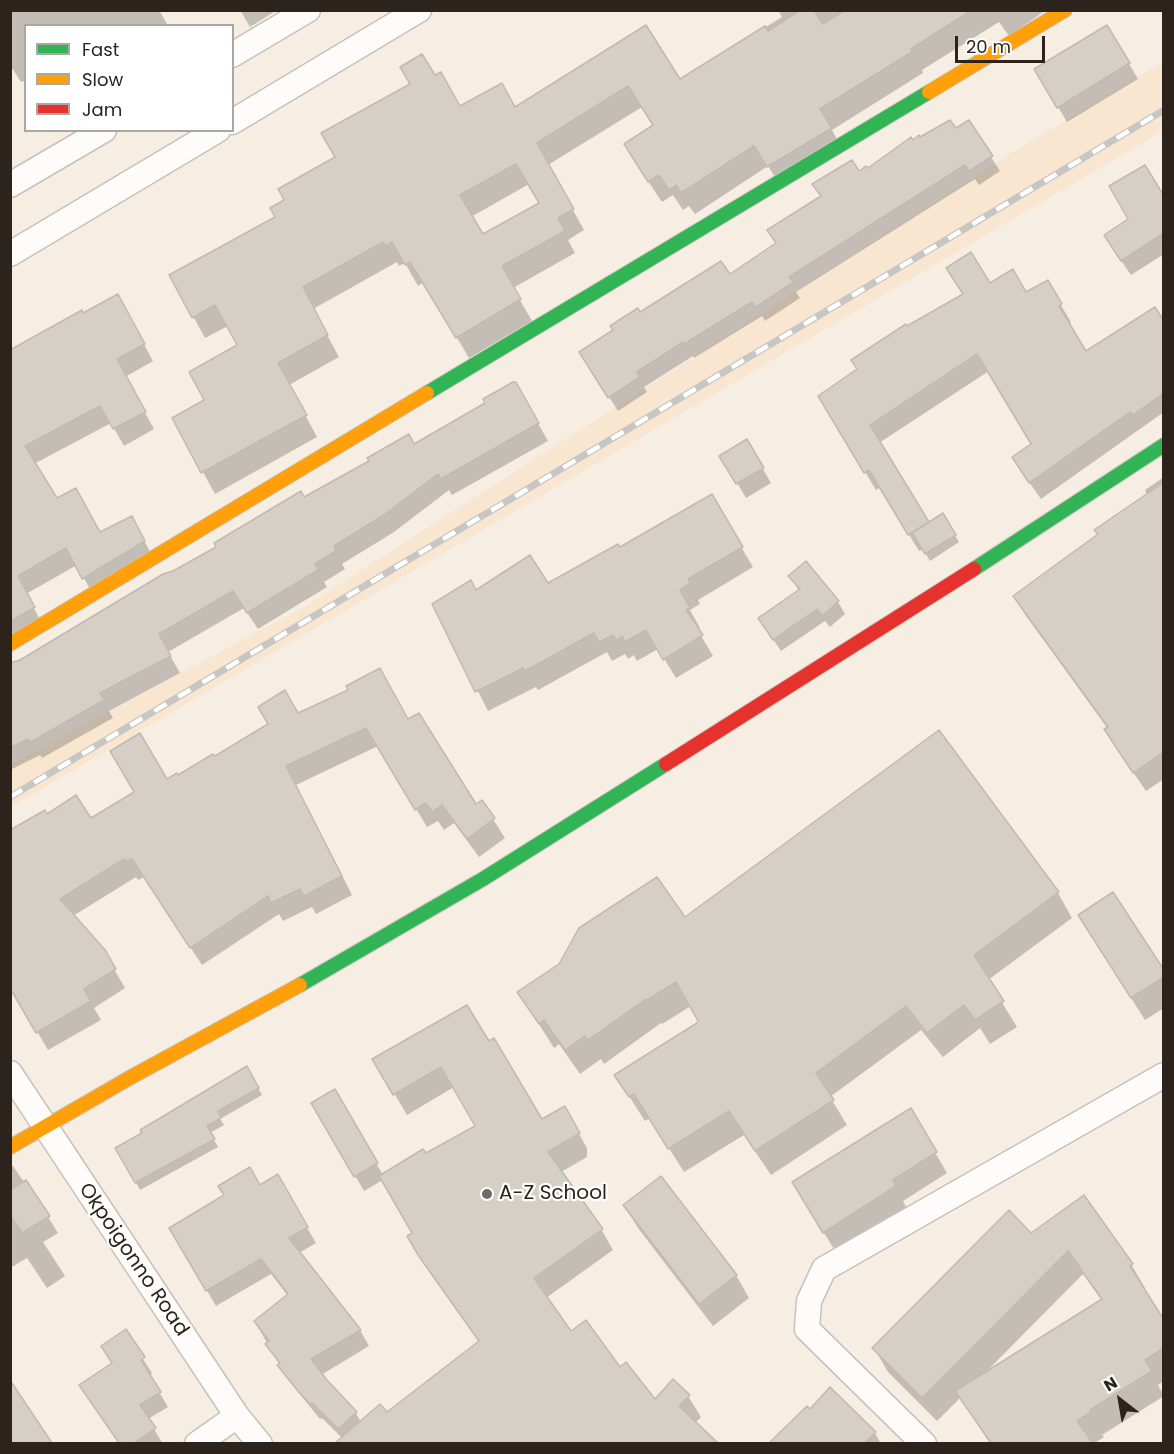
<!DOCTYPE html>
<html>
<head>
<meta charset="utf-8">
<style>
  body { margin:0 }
  #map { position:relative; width:1174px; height:1454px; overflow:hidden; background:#f6ede3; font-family:Poppins,sans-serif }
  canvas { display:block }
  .frame { position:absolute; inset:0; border:12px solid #2c241c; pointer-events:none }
  .legend { position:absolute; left:24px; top:24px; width:210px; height:108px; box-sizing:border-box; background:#fff; border:2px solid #aba7a4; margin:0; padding:8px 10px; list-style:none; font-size:18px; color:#2c241c }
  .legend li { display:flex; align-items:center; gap:12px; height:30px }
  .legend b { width:30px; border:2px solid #aba7a4 }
  .north { position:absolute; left:1090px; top:1370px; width:60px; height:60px; -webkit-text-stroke:4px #fff; paint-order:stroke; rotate:329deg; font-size:16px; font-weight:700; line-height:24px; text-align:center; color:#2c241c }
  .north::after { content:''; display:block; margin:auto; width:21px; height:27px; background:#2c241c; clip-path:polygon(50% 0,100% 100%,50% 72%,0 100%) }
  .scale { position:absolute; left:955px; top:36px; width:90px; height:27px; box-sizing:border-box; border:3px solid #2c241c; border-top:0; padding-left:8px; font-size:18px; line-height:21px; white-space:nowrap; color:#2c241c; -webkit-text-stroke:4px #fff; paint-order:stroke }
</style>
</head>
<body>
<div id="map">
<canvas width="1174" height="1454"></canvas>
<div class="frame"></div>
<ul class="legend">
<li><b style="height:8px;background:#30b455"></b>Fast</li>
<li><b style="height:8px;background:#ff9f0a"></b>Slow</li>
<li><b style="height:8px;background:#e5322d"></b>Jam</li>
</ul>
<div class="north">N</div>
<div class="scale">20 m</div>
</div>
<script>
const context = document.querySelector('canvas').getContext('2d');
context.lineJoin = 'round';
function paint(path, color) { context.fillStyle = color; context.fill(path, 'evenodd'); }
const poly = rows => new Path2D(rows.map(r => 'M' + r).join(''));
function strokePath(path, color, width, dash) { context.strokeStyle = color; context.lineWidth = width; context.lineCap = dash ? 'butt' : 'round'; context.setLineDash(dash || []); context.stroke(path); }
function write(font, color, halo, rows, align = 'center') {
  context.font = font + ' Poppins,sans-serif'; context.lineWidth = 4.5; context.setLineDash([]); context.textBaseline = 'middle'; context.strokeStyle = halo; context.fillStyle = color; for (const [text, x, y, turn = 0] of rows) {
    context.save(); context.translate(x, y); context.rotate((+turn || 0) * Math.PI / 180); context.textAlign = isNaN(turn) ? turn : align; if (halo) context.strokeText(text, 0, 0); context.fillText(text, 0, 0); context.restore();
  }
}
paint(poly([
  [1163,62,1163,131,11,807,11,764,304,607,1013,152]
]), '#f8e6d1');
paint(poly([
  [10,10,159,10,168,26,26,26,26,80,21,82,10,65],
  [240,10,277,10,250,27],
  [778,10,1046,10,1009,36,999,22,922,70,923,73,832,130,843,150,781,187,768,166,695,214,689,206,683,210,673,195,662,202,638,166,654,126,642,107,548,165,584,230,568,240,575,253,513,288,532,321,469,358,424,282,418,286,405,263,399,266,397,262,313,309,339,357,289,385,317,437,215,494,174,419,206,401,239,346,228,326,205,338,171,276,277,218,286,201,435,77,460,108,514,108,646,27,679,81,782,17],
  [529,184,541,204,482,236,471,217],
  [1107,27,1138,79,1067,122,1036,70],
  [955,130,991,157,1000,171,979,185,975,179,796,292,800,298,765,321,762,316,694,358,693,356,644,387,647,392,618,411,590,367,640,314,729,276,777,244,821,197,814,184,867,170,912,142],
  [1164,197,1164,254,1131,275,1114,250,1130,219],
  [1047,282,1071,322,1068,324,1086,353,1164,324,1164,412,1041,499,1024,475,1033,444,989,371,879,443,928,524,943,516,959,542,930,561,923,549,919,551,880,487,876,490,820,396,859,370,907,328,989,285,1026,294],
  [127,313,153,361,125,377,154,429,124,446,111,423,34,464,56,500,100,534,141,535,154,559,93,595,77,565,26,594,43,625,10,635,10,344,14,350,83,315],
  [515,383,548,441,452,495,449,490,394,532,342,564,345,569,324,582,327,587,258,629,244,608,168,652,180,673,109,711,113,718,42,758,40,755,10,770,10,664,20,661,304,499,414,446,487,404],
  [747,441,771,483,746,498,721,456],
  [1164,477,1164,779,1146,791,1117,749,1108,729,1026,616,1014,597,1099,535,1147,495,1145,490],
  [711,496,753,567,698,600,700,604,690,610,700,628,697,629,713,656,676,678,658,649,637,661,634,655,628,659,625,654,612,661,607,652,538,690,536,687,488,711,434,604,476,592,548,585,620,549],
  [790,576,838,602,845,614,830,627,825,621,781,651,767,630,799,591],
  [297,715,408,721,475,806,482,802,505,838,479,857,454,823,444,830,438,821,427,827,378,746,296,785,352,895,316,914,312,907,283,921,279,914,202,965,144,877,138,880,136,877,73,916,104,952,125,988,94,1008,101,1020,48,1050,10,985,47,816,91,820],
  [939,732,1058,893,1072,918,988,980,1017,1027,990,1044,980,1028,943,1057,921,1030,830,1097,847,1125,771,1175,744,1135,684,1172,650,1118,645,1121,616,1076,698,1024,700,1021,691,1006,662,1024,661,1023,604,1064,601,1059,580,1074,559,1044,554,1048,519,993,685,919],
  [1093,938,1164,973,1164,1008,1145,1020],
  [466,1007,541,1121,564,1108,587,1148,587,1157,561,1172,601,1229,613,1250,546,1298,571,1333,619,1369,654,1401,688,1396,701,1417,695,1423,716,1444,357,1444,354,1438,348,1444,322,1418,320,1419,289,1381,255,1322,288,1296,271,1274,216,1306,171,1229,277,1176,316,1243,299,1253,360,1330,369,1346,321,1375,356,1413,361,1423,387,1414,479,1342,432,1276,409,1236,414,1233,383,1180,364,1191,313,1104,334,1091,383,1175,425,1155,476,1126,454,1087,407,1115,374,1059],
  [247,1069,262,1095,220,1119,224,1125,210,1133,218,1147,140,1190,117,1149],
  [910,1110,947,1173,903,1201,906,1207,836,1252,805,1203],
  [10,1166,13,1166,48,1217,58,1233,43,1242,65,1276,47,1288,27,1258,10,1268],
  [625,1206,736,1275,749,1298,713,1326,638,1228],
  [1031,1235,1131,1264,1145,1288,1143,1290,1164,1322,1164,1381,1158,1385,1164,1396,1102,1435,1104,1437,1093,1444,990,1444,961,1397,937,1421,888,1372,874,1348],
  [1083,1274,1102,1301,984,1374],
  [125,1331,152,1373,149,1375,168,1407,148,1419,163,1444,120,1444,90,1400,113,1364],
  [10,1396,20,1397,51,1444,10,1444],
  [807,1408,875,1433,881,1444,771,1444]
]), '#0003');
const building = poly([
  [800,10,814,10,823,24,845,10,972,10,911,49,912,52,820,109,832,128,767,167,754,146,681,193,676,185,669,190,659,175,648,182,624,144,653,125,628,86,537,143,574,209,558,218,565,231,502,266,521,299,456,338,410,262,405,265,392,242,386,246,383,242,303,287,328,335,278,363,307,415,201,473,172,418,204,400,189,372,237,345,215,305,192,318,169,275,275,217,270,208,284,200,278,189,335,157,321,133,410,84,400,67,422,54,435,75,441,72,460,106,502,83,515,107,646,25,680,79,765,26,768,31,800,10],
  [516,164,539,203,483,234,460,195,516,164],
  [1107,25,1130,63,1057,108,1034,69,1107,25],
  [950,120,956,128,969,120,993,156,969,171,965,165,789,277,793,282,756,307,752,302,684,344,683,342,637,372,640,377,608,398,579,352,613,330,610,326,638,308,640,312,721,261,730,274,776,243,767,230,821,196,812,184,852,160,859,171,866,166,868,168,911,137,913,140,919,135,920,137,950,120],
  [1145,165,1164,196,1164,233,1121,261,1104,235,1128,219,1109,186,1145,165],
  [971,252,990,283,1013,269,1026,292,1048,280,1062,304,1059,306,1086,351,1155,307,1164,321,1164,393,1133,415,1130,412,1029,483,1012,457,1031,444,977,354,870,425,929,522,908,535,869,470,864,473,818,396,857,369,851,360,906,324,907,326,963,294,946,268,971,252],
  [118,294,145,344,117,359,146,412,113,429,100,406,25,446,57,498,76,488,100,532,132,516,145,541,82,579,66,548,18,576,35,607,10,622,10,350,82,310,83,313,118,294],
  [513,382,516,382,539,423,441,479,438,474,384,515,334,546,336,551,315,564,318,570,247,613,233,591,159,634,171,656,100,693,104,700,31,742,28,739,10,748,10,663,20,660,163,574,173,571,216,547,214,543,301,491,304,497,369,461,367,458,409,434,414,444,485,403,483,399,513,382],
  [747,439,764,468,736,484,719,456,747,439],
  [1164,482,1164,752,1133,773,1104,729,1108,727,1013,596,1098,534,1094,530,1164,482],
  [712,494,743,547,688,579,690,583,680,590,690,608,686,610,703,635,663,660,646,630,625,642,622,636,616,640,613,635,599,642,594,633,525,671,523,668,475,692,432,604,471,580,476,590,530,555,548,583,618,544,620,547,712,494],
  [943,513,956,535,925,554,912,533,943,513],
  [806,561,839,601,822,616,817,609,773,640,758,618,800,589,788,576,806,561],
  [380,668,408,719,419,713,476,804,482,800,495,818,467,839,442,805,432,812,426,803,415,810,366,728,286,766,342,876,304,896,300,889,271,903,268,896,190,948,132,859,126,862,124,859,60,899,106,951,116,969,84,989,91,1001,36,1033,10,988,10,830,45,810,47,814,76,795,91,818,134,792,110,751,140,733,167,779,177,773,178,775,213,754,215,756,268,724,258,707,285,690,298,713,348,690,346,686,380,668],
  [939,730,1059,892,974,955,1004,1001,975,1020,964,1005,927,1033,906,1006,816,1073,834,1100,755,1151,729,1111,668,1149,634,1094,629,1097,614,1075,697,1023,698,1021,676,982,647,1000,646,999,588,1040,585,1036,565,1050,544,1020,539,1024,517,992,559,964,579,928,657,877,685,917,939,730],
  [1113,892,1164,970,1164,977,1131,998,1078,915,1113,892],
  [467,1005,489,1041,494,1038,542,1119,565,1106,580,1133,548,1152,603,1229,534,1278,571,1331,586,1320,620,1367,626,1362,655,1399,673,1379,690,1395,679,1406,718,1443,335,1443,380,1404,387,1412,479,1341,418,1255,407,1236,412,1233,379,1176,423,1149,426,1153,475,1126,441,1067,393,1095,372,1059,467,1005],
  [247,1066,259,1088,218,1111,221,1118,207,1126,215,1139,135,1183,115,1148,142,1133,140,1130,247,1066],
  [335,1089,378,1163,354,1177,311,1103,335,1089],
  [911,1108,937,1152,893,1180,896,1186,823,1233,792,1182,911,1108],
  [250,1167,260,1185,278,1174,308,1227,289,1238,361,1330,311,1359,327,1380,357,1412,338,1429,312,1403,310,1404,298,1391,277,1365,280,1363,265,1344,269,1341,254,1321,288,1294,261,1259,206,1291,169,1228,224,1195,218,1186,250,1167],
  [661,1176,737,1275,699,1304,623,1205,661,1176],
  [26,1180,50,1216,22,1233,10,1215,10,1190,26,1180],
  [1084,1195,1133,1264,1130,1266,1164,1320,1164,1348,1145,1360,1152,1371,1090,1410,1091,1412,1077,1421,1093,1443,991,1443,955,1391,1102,1299,1068,1251,922,1398,872,1348,1009,1210,1031,1233,1084,1195],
  [126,1329,145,1357,141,1360,161,1392,140,1405,156,1428,134,1443,119,1443,79,1385,112,1363,101,1346,126,1329],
  [10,1380,52,1443,10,1443,10,1380],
  [830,1387,876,1432,865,1443,769,1443,807,1406,810,1409,830,1387]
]);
paint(building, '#d5cfc5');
strokePath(building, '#c0bab1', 1.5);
const street = poly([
  [232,55,308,10],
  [232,122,419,10],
  [10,185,104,130],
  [10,254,218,130],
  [10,1073,237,1416,260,1444],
  [197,1444,237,1416],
  [924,1444,807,1329,809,1301,824,1269,1164,1075]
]);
const fast = poly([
  [427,393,929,92],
  [974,569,1164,445],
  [300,985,483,879,666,764]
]);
const slow = poly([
  [929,92,1065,10],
  [10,644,427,393],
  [10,1147,133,1076,300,985]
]);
const jam = poly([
  [666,764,974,569]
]);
strokePath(street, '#c9c1b8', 27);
strokePath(fast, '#c9c1b8', 16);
strokePath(slow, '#c9c1b8', 16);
strokePath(jam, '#c9c1b8', 16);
strokePath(street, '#fefcfb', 24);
strokePath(fast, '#30b455', 14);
strokePath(slow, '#ff9f0a', 14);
strokePath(jam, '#e5322d', 14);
const rail = poly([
  [10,797,1164,110]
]);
strokePath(rail, '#c8c6c3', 7);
strokePath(rail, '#fff', 4.5, [14]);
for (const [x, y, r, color] of [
  [487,1194,6,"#736a62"]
]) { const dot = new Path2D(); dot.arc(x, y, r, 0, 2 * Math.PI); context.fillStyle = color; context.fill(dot); strokePath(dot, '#fff', 2); }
write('20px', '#2c241c', '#fff', [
  ["A-Z School",499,1194]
], 'left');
write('20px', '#2c241c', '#fff', [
  ["Okpoigonno Road",133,1260,56]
]);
</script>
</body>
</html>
